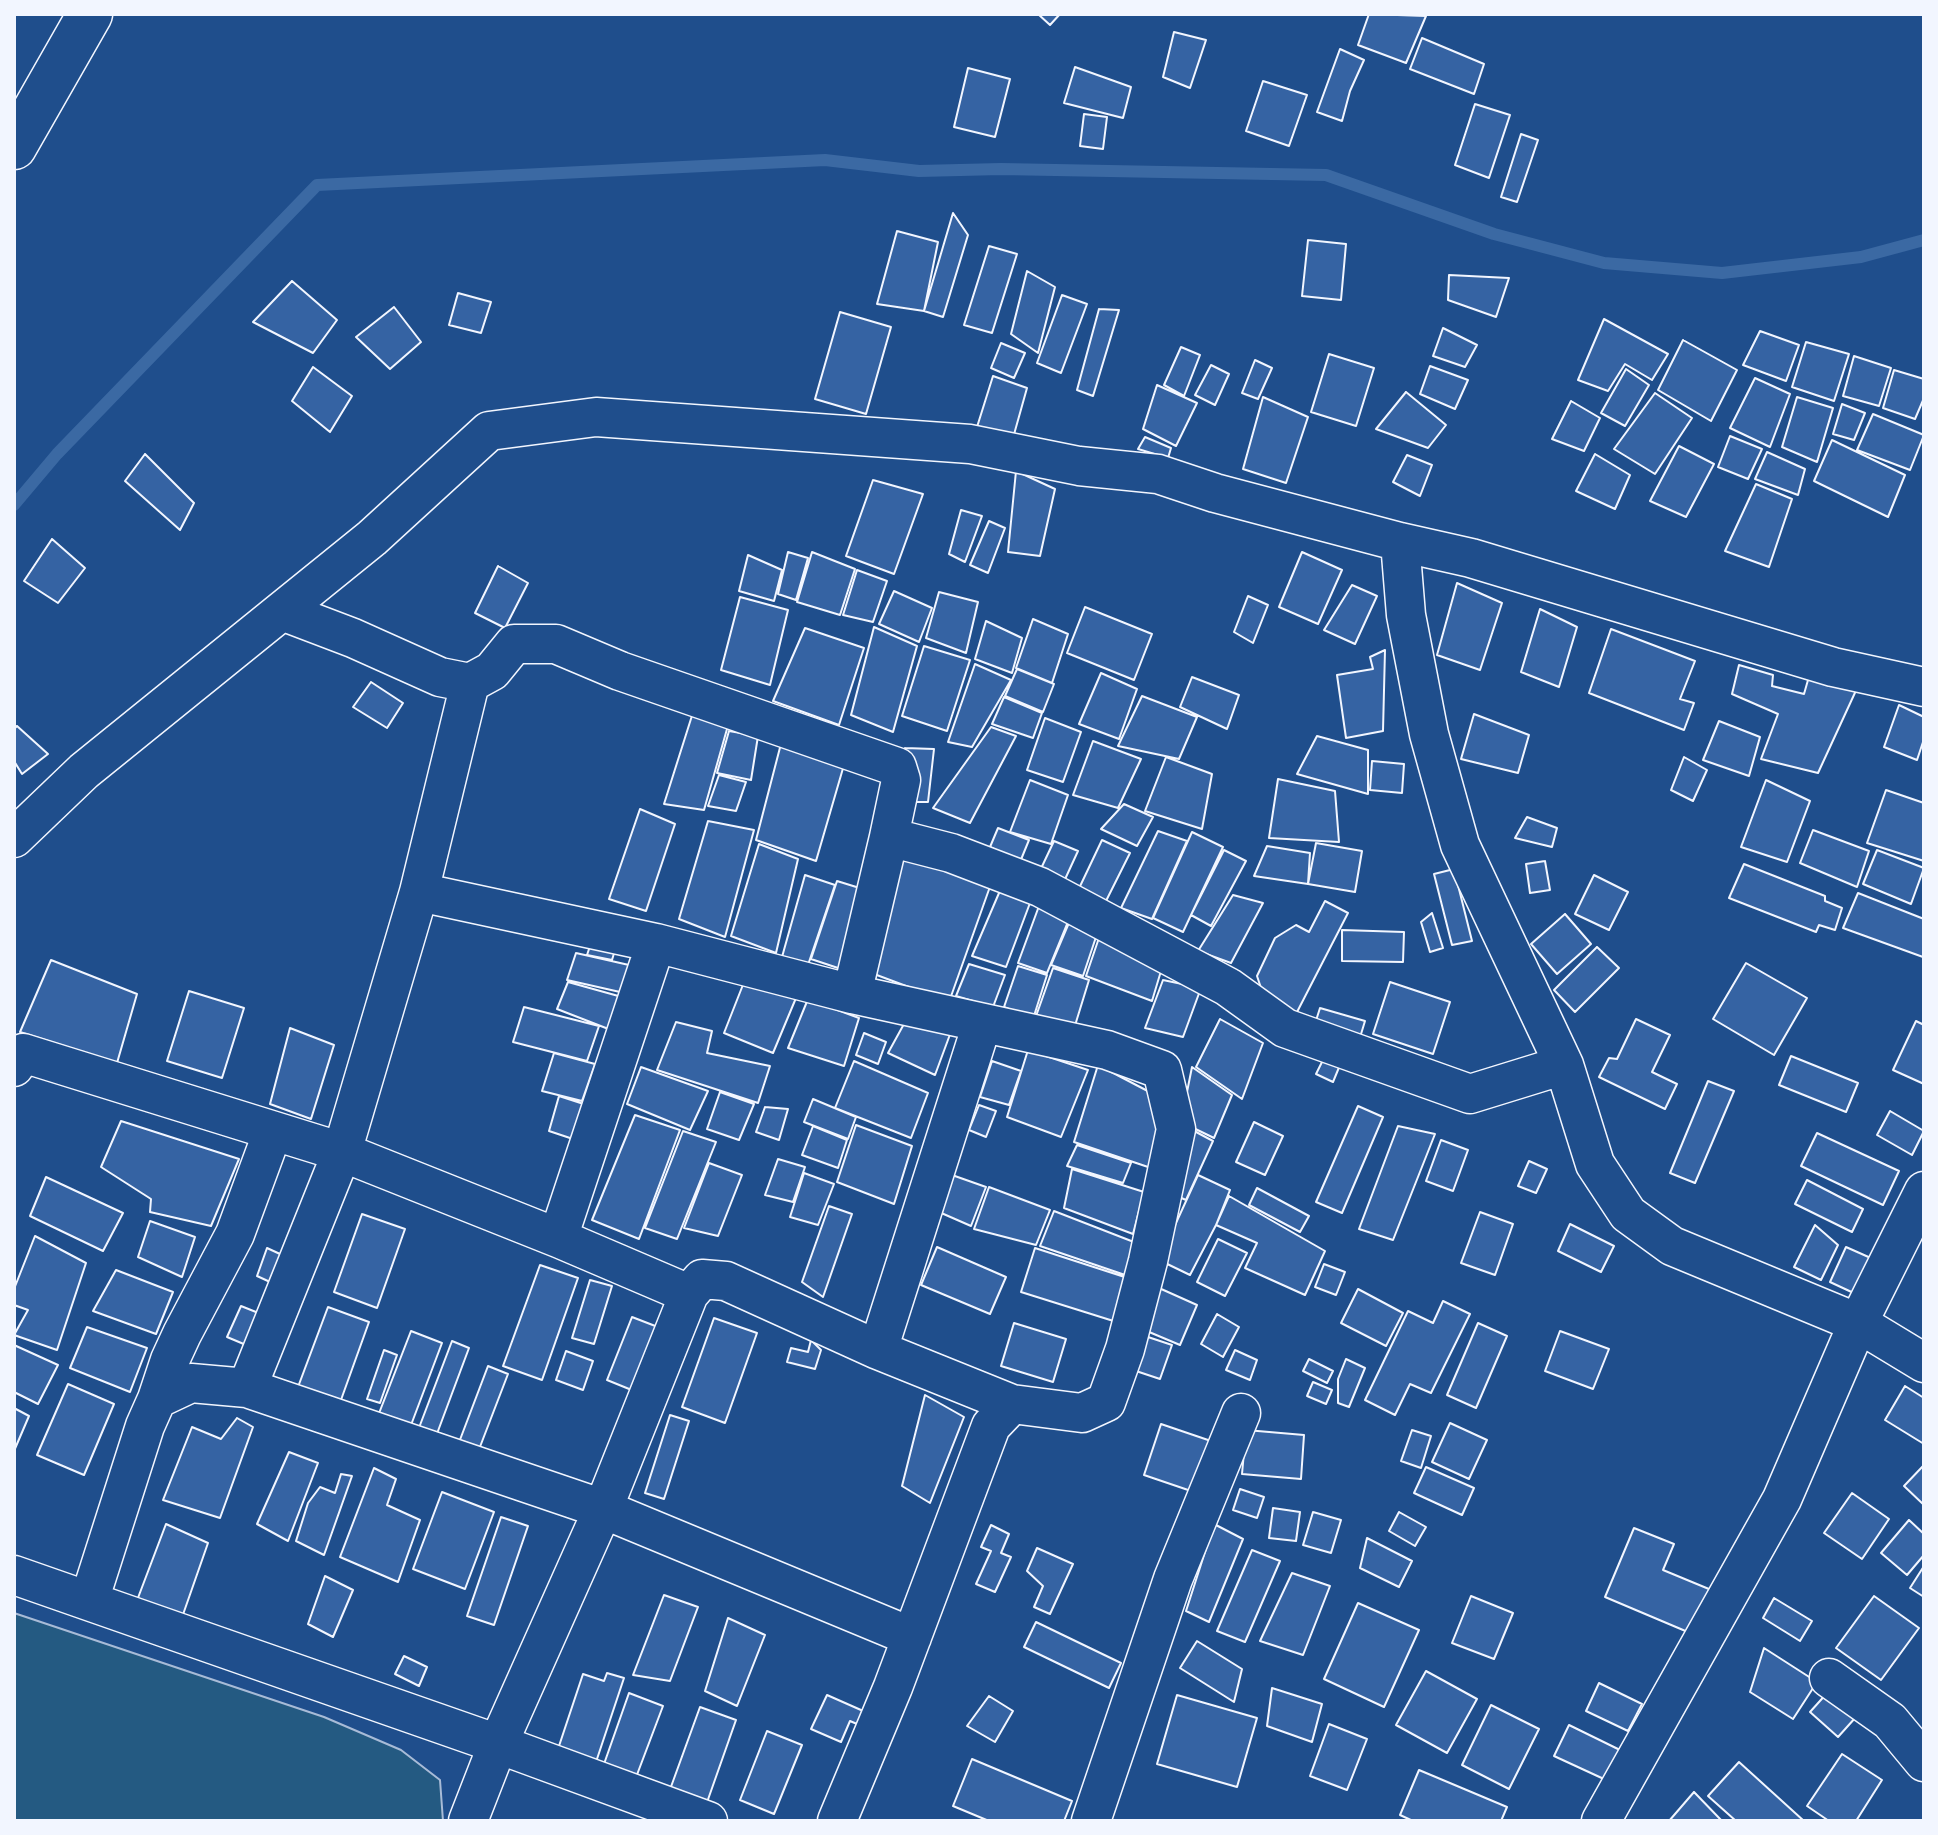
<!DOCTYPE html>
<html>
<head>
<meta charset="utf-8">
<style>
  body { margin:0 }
  #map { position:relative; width:1938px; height:1835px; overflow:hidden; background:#1f4e8c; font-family:"Source Serif 4",serif }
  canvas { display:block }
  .frame { position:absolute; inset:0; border:16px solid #f2f6ff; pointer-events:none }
</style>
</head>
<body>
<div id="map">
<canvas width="1938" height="1835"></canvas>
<div class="frame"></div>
</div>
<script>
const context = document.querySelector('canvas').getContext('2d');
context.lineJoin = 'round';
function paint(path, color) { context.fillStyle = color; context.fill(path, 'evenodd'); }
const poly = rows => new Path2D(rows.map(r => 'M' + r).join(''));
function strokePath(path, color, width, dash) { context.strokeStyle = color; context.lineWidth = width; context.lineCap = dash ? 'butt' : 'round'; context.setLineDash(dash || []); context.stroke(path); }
const green = poly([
  [14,1613,324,1717,401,1750,440,1780,443,1821,14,1821,14,1613]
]);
paint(green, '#245a82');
strokePath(green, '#a8bbd7', 2);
strokePath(poly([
  [14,505,57,454,317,185,825,160,919,171,1001,169,1326,175,1494,234,1604,263,1722,273,1861,257,1924,240]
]), '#3b69a3', 12);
const building = poly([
  [1038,14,1060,14,1050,25,1038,14],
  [1369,14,1426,16,1406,63,1358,45,1369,14],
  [1174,32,1206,40,1190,88,1163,77,1174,32],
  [1422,38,1484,64,1474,94,1410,69,1422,38],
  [1340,49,1364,60,1350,91,1342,121,1317,112,1340,49],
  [1075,67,1131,87,1123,118,1064,103,1075,67],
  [968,68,1010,79,995,137,954,127,968,68],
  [1263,81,1307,95,1289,146,1246,131,1263,81],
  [1475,104,1510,115,1489,178,1455,165,1475,104],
  [1084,114,1107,117,1103,149,1080,146,1084,114],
  [1521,134,1538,140,1517,202,1501,197,1521,134],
  [953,213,968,235,943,317,924,311,953,213],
  [897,231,938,242,924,311,877,304,897,231],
  [1308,240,1346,244,1341,300,1302,296,1308,240],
  [989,246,1017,254,992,333,964,325,989,246],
  [1027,271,1055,287,1038,353,1011,334,1027,271],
  [1449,275,1509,278,1496,317,1448,300,1449,275],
  [292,281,337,320,313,353,253,322,292,281],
  [458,293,491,302,481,333,449,325,458,293],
  [1062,295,1087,304,1061,373,1037,363,1062,295],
  [394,307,421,342,390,369,356,337,394,307],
  [1099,309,1119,310,1093,396,1077,390,1099,309],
  [840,312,891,327,866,414,815,399,840,312],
  [1604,319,1668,354,1652,380,1625,364,1608,391,1578,380,1604,319],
  [1443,328,1477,345,1465,367,1433,356,1443,328],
  [1760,331,1799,345,1786,381,1743,365,1760,331],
  [1683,340,1737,370,1711,421,1658,390,1683,340],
  [1806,342,1849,354,1834,401,1792,387,1806,342],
  [1001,343,1025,353,1014,378,991,368,1001,343],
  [1181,347,1200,355,1184,396,1164,385,1181,347],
  [1329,354,1374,368,1356,426,1311,412,1329,354],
  [1854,356,1891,368,1879,406,1843,396,1854,356],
  [1255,360,1272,368,1258,399,1242,393,1255,360],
  [1211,365,1229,374,1215,405,1195,395,1211,365],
  [1430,366,1468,380,1455,409,1420,394,1430,366],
  [313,367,352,396,330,432,292,401,313,367],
  [1626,369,1649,385,1625,426,1601,413,1626,369],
  [1894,370,1924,379,1924,398,1915,419,1883,408,1894,370],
  [993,376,1027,388,1013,438,977,427,993,376],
  [1755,378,1790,394,1770,447,1730,428,1755,378],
  [1157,385,1197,403,1176,446,1143,429,1157,385],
  [1406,392,1446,425,1428,448,1376,429,1406,392],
  [1655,393,1692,418,1655,474,1614,449,1655,393],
  [1263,397,1308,417,1286,483,1243,469,1263,397],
  [1797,397,1833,408,1817,462,1782,447,1797,397],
  [1571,401,1600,418,1584,451,1552,439,1571,401],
  [1842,404,1865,413,1854,440,1833,434,1842,404],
  [1873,414,1924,435,1910,470,1857,450,1873,414],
  [1730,436,1762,449,1748,479,1718,467,1730,436],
  [1145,437,1171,448,1168,458,1138,449,1145,437],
  [1832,440,1905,475,1888,517,1814,481,1832,440],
  [1679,446,1714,464,1686,517,1650,501,1679,446],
  [1767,452,1805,469,1798,495,1755,479,1767,452],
  [145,454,194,503,180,530,125,481,145,454],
  [1595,454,1630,475,1615,509,1576,491,1595,454],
  [1407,455,1432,465,1420,496,1393,482,1407,455],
  [1016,471,1055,489,1040,556,1008,552,1016,471],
  [873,480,923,494,894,574,846,556,873,480],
  [1756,484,1792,499,1769,567,1725,551,1756,484],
  [961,510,982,516,965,562,949,554,961,510],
  [989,521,1005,528,988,573,970,565,989,521],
  [52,539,85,568,58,603,24,581,52,539],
  [788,552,808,558,796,600,778,594,788,552],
  [812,552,855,569,840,615,797,602,812,552],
  [1302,552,1342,570,1318,624,1279,607,1302,552],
  [748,555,782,570,774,601,739,591,748,555],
  [498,566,528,583,505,628,475,613,498,566],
  [857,570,887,581,873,622,843,615,857,570],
  [1457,583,1502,603,1480,670,1437,655,1457,583],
  [1352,585,1377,596,1355,644,1324,630,1352,585],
  [894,591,932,608,919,642,879,624,894,591],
  [939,592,978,602,966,653,926,638,939,592],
  [1248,596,1268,605,1253,643,1234,632,1248,596],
  [740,597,788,610,770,685,721,670,740,597],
  [1085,607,1152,634,1134,680,1067,653,1085,607],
  [1540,609,1577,627,1559,687,1521,672,1540,609],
  [1033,619,1068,634,1052,683,1016,668,1033,619],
  [986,621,1022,638,1012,673,975,659,986,621],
  [874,627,917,646,893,732,851,715,874,627],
  [805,628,864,648,839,725,773,701,805,628],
  [1611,629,1695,661,1680,699,1694,703,1684,730,1589,693,1611,629],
  [924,646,970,660,947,731,902,716,924,646],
  [1385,650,1383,731,1346,738,1337,675,1373,669,1370,657,1385,650],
  [975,664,1011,680,972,747,948,742,975,664],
  [1739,665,1773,675,1772,686,1804,694,1810,673,1859,684,1818,773,1761,759,1778,714,1732,694,1739,665],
  [1017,669,1054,684,1043,712,1005,696,1017,669],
  [1101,673,1137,689,1119,739,1079,724,1101,673],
  [1192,677,1239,695,1227,729,1180,707,1192,677],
  [371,682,403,703,387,728,353,707,371,682],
  [1142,696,1197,717,1179,759,1118,746,1142,696],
  [1004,697,1042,713,1033,738,992,724,1004,697],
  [696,703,731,715,704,810,664,804,696,703],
  [1899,705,1924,717,1924,739,1917,760,1884,747,1899,705],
  [1474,714,1529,735,1518,773,1461,759,1474,714],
  [1045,718,1081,732,1063,782,1027,770,1045,718],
  [1719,721,1760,737,1749,776,1703,760,1719,721],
  [17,726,48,754,22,774,14,761,14,729,17,726],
  [991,727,1016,736,970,823,933,808,991,727],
  [729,731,758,736,751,780,717,773,729,731],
  [783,736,846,758,816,861,756,840,783,736],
  [1317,736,1368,750,1368,794,1297,774,1317,736],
  [1093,741,1141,759,1118,808,1073,795,1093,741],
  [905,748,934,749,928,802,902,802,905,748],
  [1166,757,1212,774,1202,829,1145,811,1166,757],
  [1684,757,1707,770,1693,801,1671,790,1684,757],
  [1372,761,1404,764,1402,793,1370,790,1372,761],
  [719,775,746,782,736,811,708,806,719,775],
  [1278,779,1335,791,1339,842,1269,838,1278,779],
  [1030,780,1068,795,1051,844,1010,832,1030,780],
  [1766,780,1810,801,1787,862,1741,847,1766,780],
  [1886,790,1924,803,1924,861,1867,843,1886,790],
  [1124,804,1153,817,1137,846,1101,829,1124,804],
  [640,809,675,824,646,911,609,899,640,809],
  [1527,817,1557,828,1552,847,1515,838,1527,817],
  [708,821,754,830,725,937,679,919,708,821],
  [998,828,1029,840,1020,862,990,847,998,828],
  [1813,830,1869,851,1857,887,1800,863,1813,830],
  [1158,831,1187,841,1152,919,1121,908,1158,831],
  [1192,832,1223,847,1183,932,1153,918,1192,832],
  [1102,840,1130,853,1100,913,1073,901,1102,840],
  [1054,841,1078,851,1061,888,1037,877,1054,841],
  [1316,843,1362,851,1355,892,1308,884,1316,843],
  [759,844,798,859,776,953,731,936,759,844],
  [1267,846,1310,853,1308,884,1254,876,1267,846],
  [1224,850,1246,861,1211,926,1191,915,1224,850],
  [1877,850,1924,868,1911,904,1863,884,1877,850],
  [898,853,992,881,949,1002,866,971,898,853],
  [1545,861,1550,890,1530,893,1526,864,1545,861],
  [1744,864,1825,896,1825,901,1842,908,1835,930,1819,925,1816,932,1729,898,1744,864],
  [1454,869,1472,941,1452,945,1434,874,1454,869],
  [805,875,835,885,808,965,782,957,805,875],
  [1594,875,1628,892,1609,930,1575,914,1594,875],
  [837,881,866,890,841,969,811,959,837,881],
  [1002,886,1033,895,1006,967,972,956,1002,886],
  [1858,893,1924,919,1923,957,1843,928,1858,893],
  [1233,895,1263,903,1231,963,1198,951,1233,895],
  [1325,901,1348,913,1296,1014,1262,991,1257,976,1275,938,1296,925,1309,932,1325,901],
  [1039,906,1070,917,1047,973,1018,963,1039,906],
  [1432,913,1443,948,1430,952,1421,922,1432,913],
  [1565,914,1591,944,1557,974,1531,944,1565,914],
  [1071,918,1099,928,1083,976,1051,965,1071,918],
  [1102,929,1164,961,1152,1001,1086,976,1102,929],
  [1342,930,1404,932,1403,962,1342,961,1342,930],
  [594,934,618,940,612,960,587,955,594,934],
  [1597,947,1619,968,1575,1012,1554,990,1597,947],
  [576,953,629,965,620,992,567,980,576,953],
  [51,960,137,994,117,1063,20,1032,51,960],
  [1746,963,1807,998,1774,1055,1713,1019,1746,963],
  [969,964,1005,975,993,1007,956,996,969,964],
  [1018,966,1047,975,1033,1019,1004,1007,1018,966],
  [1053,968,1089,980,1073,1032,1035,1019,1053,968],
  [748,972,801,986,773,1053,724,1033,748,972],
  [1163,980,1201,988,1183,1037,1145,1028,1163,980],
  [568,982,622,997,611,1030,557,1009,568,982],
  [1390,982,1450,1002,1433,1054,1373,1034,1390,982],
  [189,991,244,1008,222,1078,167,1061,189,991],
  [808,999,859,1018,844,1066,788,1048,808,999],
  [524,1007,599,1026,587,1061,513,1042,524,1007],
  [1320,1008,1365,1021,1358,1044,1313,1030,1320,1008],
  [910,1013,952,1029,935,1075,888,1053,910,1013],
  [1220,1019,1263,1043,1242,1099,1196,1067,1220,1019],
  [1636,1019,1670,1035,1652,1072,1677,1084,1665,1109,1599,1077,1609,1058,1617,1059,1636,1019],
  [1916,1021,1924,1025,1924,1084,1893,1070,1916,1021],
  [676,1022,712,1031,707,1053,770,1066,758,1103,657,1070,676,1022],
  [290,1028,334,1045,311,1119,270,1104,290,1028],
  [864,1033,886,1042,878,1064,856,1055,864,1033],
  [1028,1050,1088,1070,1061,1137,1007,1117,1028,1050],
  [554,1053,595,1064,582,1101,542,1091,554,1053],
  [1791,1056,1858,1083,1846,1112,1779,1085,1791,1056],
  [1324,1058,1340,1065,1333,1082,1316,1074,1324,1058],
  [854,1061,928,1093,911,1138,835,1108,854,1061],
  [992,1061,1021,1071,1009,1105,980,1097,992,1061],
  [1098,1065,1161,1098,1154,1169,1074,1142,1098,1065],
  [641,1067,708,1091,690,1130,627,1104,641,1067],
  [1192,1067,1232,1095,1214,1138,1181,1122,1192,1067],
  [1708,1081,1734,1091,1695,1183,1670,1173,1708,1081],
  [720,1092,754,1104,739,1140,707,1129,720,1092],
  [559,1096,596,1108,585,1143,549,1131,559,1096],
  [813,1099,856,1117,848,1139,804,1122,813,1099],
  [979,1105,996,1111,986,1137,969,1130,979,1105],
  [1358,1106,1383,1117,1342,1213,1316,1202,1358,1106],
  [765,1107,788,1109,779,1140,756,1132,765,1107],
  [1890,1111,1924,1131,1912,1155,1877,1135,1890,1111],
  [635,1115,680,1130,639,1239,592,1220,635,1115],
  [121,1121,239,1159,211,1226,150,1212,151,1199,101,1167,121,1121],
  [1254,1122,1283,1136,1265,1175,1236,1162,1254,1122],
  [856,1125,912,1146,894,1204,837,1182,856,1125],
  [1183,1125,1213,1141,1186,1200,1163,1190,1183,1125],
  [813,1126,847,1140,838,1168,802,1155,813,1126],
  [1398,1126,1435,1134,1393,1240,1359,1229,1398,1126],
  [683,1131,716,1142,677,1239,645,1228,683,1131],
  [1817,1133,1899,1171,1883,1205,1801,1166,1817,1133],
  [1441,1140,1468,1150,1453,1191,1426,1181,1441,1140],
  [1077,1145,1131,1163,1123,1183,1067,1166,1077,1145],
  [778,1159,805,1167,793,1202,765,1195,778,1159],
  [1529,1161,1547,1169,1536,1193,1518,1186,1529,1161],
  [709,1163,742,1175,718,1236,684,1228,709,1163],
  [1072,1169,1144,1192,1133,1234,1064,1208,1072,1169],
  [804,1173,834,1184,818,1225,790,1217,804,1173],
  [952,1175,986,1187,971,1226,939,1212,952,1175],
  [1198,1175,1230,1190,1216,1225,1190,1275,1159,1260,1198,1175],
  [46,1177,123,1213,103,1251,30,1216,46,1177],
  [1807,1180,1863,1209,1852,1232,1795,1204,1807,1180],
  [989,1187,1050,1210,1036,1245,974,1229,989,1187],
  [1257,1188,1309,1216,1300,1232,1249,1205,1257,1188],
  [1229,1196,1325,1251,1305,1295,1245,1268,1257,1243,1216,1225,1229,1196],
  [829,1206,852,1214,823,1297,802,1282,829,1206],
  [1054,1211,1139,1244,1128,1276,1040,1246,1054,1211],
  [1480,1212,1513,1224,1495,1275,1461,1263,1480,1212],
  [362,1214,405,1229,377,1308,334,1292,362,1214],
  [150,1221,195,1237,182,1277,138,1257,150,1221],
  [1570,1224,1614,1246,1601,1272,1558,1251,1570,1224],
  [1815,1225,1838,1245,1821,1280,1794,1267,1815,1225],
  [35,1236,86,1263,57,1350,14,1335,28,1310,14,1305,14,1289,35,1236],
  [1218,1239,1247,1253,1225,1296,1197,1282,1218,1239],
  [937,1247,1006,1277,990,1314,921,1285,937,1247],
  [1846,1247,1873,1259,1858,1295,1830,1282,1846,1247],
  [267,1248,293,1260,281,1287,257,1276,267,1248],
  [1035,1248,1137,1281,1123,1324,1021,1292,1035,1248],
  [1324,1264,1345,1272,1336,1295,1315,1287,1324,1264],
  [540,1265,578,1278,542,1380,503,1366,540,1265],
  [116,1270,173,1292,156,1334,93,1311,116,1270],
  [590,1280,612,1286,594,1344,572,1338,590,1280],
  [1159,1288,1197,1305,1180,1345,1142,1329,1159,1288],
  [1358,1289,1403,1313,1386,1346,1341,1323,1358,1289],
  [1443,1301,1470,1314,1431,1393,1410,1384,1395,1415,1365,1400,1408,1311,1433,1323,1443,1301],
  [241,1306,271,1318,258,1350,227,1337,241,1306],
  [328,1307,369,1322,337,1411,295,1395,328,1307],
  [1217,1314,1239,1327,1223,1357,1201,1344,1217,1314],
  [632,1317,663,1329,639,1393,607,1380,632,1317],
  [714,1318,757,1333,725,1423,682,1407,714,1318],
  [1014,1323,1066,1339,1053,1382,1001,1366,1014,1323],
  [1478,1323,1507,1336,1476,1408,1447,1395,1478,1323],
  [87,1327,147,1348,130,1392,70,1368,87,1327],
  [411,1331,442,1343,408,1433,376,1421,411,1331],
  [1560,1331,1609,1349,1593,1389,1545,1371,1560,1331],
  [1145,1336,1172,1345,1160,1379,1133,1370,1145,1336],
  [811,1340,821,1350,815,1369,787,1362,791,1348,808,1352,811,1340],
  [452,1341,469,1348,435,1439,417,1433,452,1341],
  [14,1345,58,1365,38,1404,14,1392,14,1345],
  [384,1350,397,1355,380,1403,367,1399,384,1350],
  [1235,1350,1257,1360,1250,1380,1226,1370,1235,1350],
  [566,1351,593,1361,583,1390,556,1380,566,1351],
  [1309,1359,1333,1371,1327,1383,1303,1371,1309,1359],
  [1346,1359,1365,1368,1349,1407,1338,1403,1338,1379,1346,1359],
  [488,1366,508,1374,478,1452,458,1445,488,1366],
  [1313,1382,1332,1390,1326,1404,1307,1396,1313,1382],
  [68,1384,114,1404,84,1475,37,1455,68,1384],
  [1905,1386,1924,1398,1924,1444,1885,1420,1905,1386],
  [925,1395,964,1417,930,1503,902,1486,925,1395],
  [14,1408,29,1416,14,1451,14,1408],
  [670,1415,689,1421,664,1499,645,1493,670,1415],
  [237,1418,253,1427,220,1518,163,1500,192,1427,221,1439,237,1418],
  [1450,1423,1487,1440,1469,1479,1432,1462,1450,1423],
  [1161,1424,1211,1441,1194,1492,1144,1475,1161,1424],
  [1246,1430,1304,1435,1301,1479,1242,1474,1246,1430],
  [1412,1430,1431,1436,1421,1468,1401,1461,1412,1430],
  [289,1452,318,1463,288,1541,257,1524,289,1452],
  [1924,1465,1924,1505,1904,1486,1924,1465],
  [1426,1467,1474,1488,1462,1515,1414,1493,1426,1467],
  [374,1468,396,1479,387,1505,420,1520,398,1582,340,1557,374,1468],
  [341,1474,352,1476,324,1555,296,1541,308,1503,320,1487,335,1493,341,1474],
  [1240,1489,1264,1497,1257,1518,1233,1510,1240,1489],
  [442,1492,494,1512,465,1589,413,1569,442,1492],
  [1852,1493,1889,1519,1862,1559,1824,1533,1852,1493],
  [1273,1508,1300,1512,1296,1541,1269,1538,1273,1508],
  [1313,1512,1341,1520,1331,1553,1303,1545,1313,1512],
  [1399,1512,1426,1527,1415,1546,1389,1531,1399,1512],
  [501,1517,528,1526,494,1625,467,1616,501,1517],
  [1909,1520,1924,1534,1924,1555,1907,1575,1881,1553,1909,1520],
  [166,1524,208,1543,179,1626,133,1611,166,1524],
  [1214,1524,1243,1539,1209,1622,1186,1611,1214,1524],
  [991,1525,1009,1534,1001,1553,1011,1557,995,1592,976,1584,991,1551,981,1547,991,1525],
  [1634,1528,1674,1544,1663,1570,1721,1594,1702,1638,1605,1597,1634,1528],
  [1367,1538,1412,1561,1399,1587,1360,1568,1367,1538],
  [1037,1548,1073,1564,1050,1614,1034,1607,1043,1586,1027,1571,1037,1548],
  [1252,1550,1280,1561,1245,1642,1217,1631,1252,1550],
  [1924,1566,1924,1597,1910,1588,1924,1566],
  [1292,1573,1330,1586,1303,1655,1260,1641,1292,1573],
  [325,1576,353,1590,333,1637,308,1624,325,1576],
  [664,1595,698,1607,670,1681,633,1675,664,1595],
  [1471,1596,1513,1613,1494,1659,1452,1643,1471,1596],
  [1874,1596,1919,1628,1881,1680,1836,1648,1874,1596],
  [1774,1598,1812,1621,1800,1641,1763,1618,1774,1598],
  [1358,1603,1419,1630,1384,1707,1324,1679,1358,1603],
  [728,1618,765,1635,737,1706,705,1691,728,1618],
  [1036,1622,1121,1663,1109,1688,1024,1647,1036,1622],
  [1197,1641,1242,1669,1234,1702,1180,1668,1197,1641],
  [1764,1648,1817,1682,1793,1719,1750,1692,1764,1648],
  [404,1656,427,1667,419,1686,395,1674,404,1656],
  [1426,1671,1477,1699,1447,1753,1396,1725,1426,1671],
  [607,1673,624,1678,596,1762,558,1749,583,1674,604,1681,607,1673],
  [1599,1683,1642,1704,1628,1731,1586,1711,1599,1683],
  [1272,1688,1322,1704,1312,1742,1267,1726,1272,1688],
  [1828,1692,1856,1717,1838,1737,1810,1712,1828,1692],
  [629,1693,663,1706,635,1780,604,1764,629,1693],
  [827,1695,870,1714,864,1727,850,1721,841,1742,811,1729,827,1695],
  [1177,1695,1257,1718,1237,1787,1157,1764,1177,1695],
  [989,1696,1013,1711,995,1742,967,1726,989,1696],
  [1491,1705,1539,1729,1509,1789,1462,1765,1491,1705],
  [700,1707,736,1720,705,1808,668,1795,700,1707],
  [1329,1724,1367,1739,1347,1790,1310,1776,1329,1724],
  [1569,1725,1620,1750,1606,1780,1554,1756,1569,1725],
  [767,1731,802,1745,774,1814,740,1800,767,1731],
  [1842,1754,1882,1780,1856,1821,1829,1821,1807,1806,1842,1754],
  [972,1759,1072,1801,1064,1821,989,1821,953,1806,972,1759],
  [1739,1762,1804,1821,1736,1821,1708,1796,1739,1762],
  [1419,1770,1507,1807,1501,1821,1413,1821,1400,1815,1419,1770],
  [1694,1792,1722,1821,1669,1821,1694,1792]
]);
paint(building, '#3563a3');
strokePath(building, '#f2f6ff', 2);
const minor = poly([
  [1400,542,1406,615,1429,734,1460,845,1564,1065,1595,1164,1628,1214,1672,1246,1858,1323,1924,1363],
  [282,611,353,638,440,677,470,683,492,671,514,644,556,644,620,671,897,767,901,780,889,837,951,853,1040,887,1228,987,1285,1028,1470,1094,1564,1065],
  [470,683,419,892,656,943,852,994],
  [14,838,84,771,372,538,489,431,596,417,970,444,1079,466,1158,474,1215,493,1400,542,1471,558,1833,667,1924,687],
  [419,892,342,1152,558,1238,689,1294,603,1509,498,1744,468,1821],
  [14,1067,23,1053,342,1152,247,1388,603,1509,912,1637],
  [558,1238,656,943],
  [689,1294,702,1279,726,1281,878,1350,982,1024],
  [878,1350,1012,1404],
  [157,1399,170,1360,182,1334,235,1234,273,1131],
  [14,1575,498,1744,708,1821],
  [89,1601,145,1426,157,1399,191,1383,247,1388],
  [1829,1678,1890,1721,1924,1762],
  [837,1821,893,1687,991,1426,1012,1404,1082,1413,1106,1402,1125,1349,1148,1261,1176,1129,1162,1070,1107,1050,852,994,889,837],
  [1091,1821,1173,1579,1241,1413],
  [1601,1821,1782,1499,1858,1323,1924,1191]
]);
const tertiary = poly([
  [14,147,90,14]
]);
strokePath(minor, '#f2f6ff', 41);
strokePath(tertiary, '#f2f6ff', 47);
strokePath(minor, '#1f4e8c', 38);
strokePath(tertiary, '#1f4e8c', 44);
</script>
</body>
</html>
